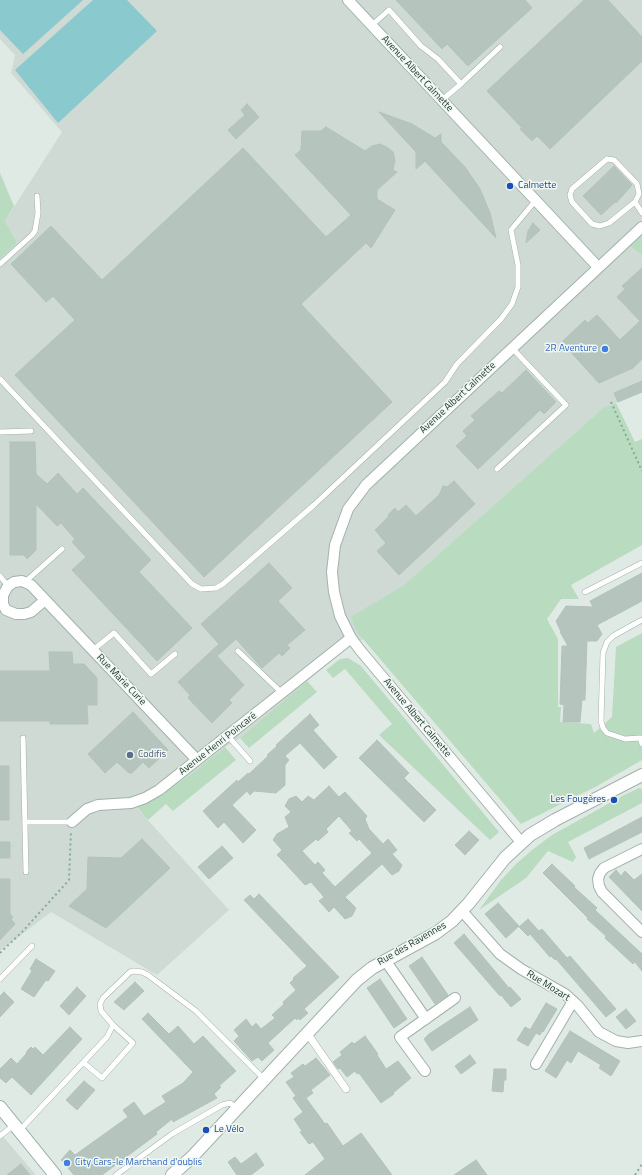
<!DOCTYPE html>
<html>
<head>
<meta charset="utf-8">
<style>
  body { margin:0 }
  canvas { display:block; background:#e0eae5 }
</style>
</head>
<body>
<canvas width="642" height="1175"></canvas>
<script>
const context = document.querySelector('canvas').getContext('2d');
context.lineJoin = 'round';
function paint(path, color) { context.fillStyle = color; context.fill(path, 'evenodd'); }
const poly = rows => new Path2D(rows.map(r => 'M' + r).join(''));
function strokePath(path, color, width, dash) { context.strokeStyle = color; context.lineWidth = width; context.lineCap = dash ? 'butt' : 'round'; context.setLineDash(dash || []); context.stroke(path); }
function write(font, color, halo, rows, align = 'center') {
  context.font = font + ' "Titillium Web",sans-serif'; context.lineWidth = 3; context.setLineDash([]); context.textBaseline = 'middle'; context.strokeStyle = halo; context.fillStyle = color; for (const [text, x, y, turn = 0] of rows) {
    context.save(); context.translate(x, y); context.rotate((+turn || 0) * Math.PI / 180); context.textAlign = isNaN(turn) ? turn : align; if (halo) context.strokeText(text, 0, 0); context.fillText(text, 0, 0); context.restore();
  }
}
paint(poly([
  [0,0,642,0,642,236,630,246,642,255,642,392,603,408,404,585,352,617,357,633,363,639,342,652,240,738,225,747,190,775,137,808,229,910,157,975,51,912,0,951,0,259,17,243,5,221,62,132,11,73,15,55,0,39],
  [0,1133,36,1175,0,1175]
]), '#cedad3');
paint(poly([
  [0,173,14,206,5,221,17,243,0,259],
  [642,236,642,255,630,246],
  [616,403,635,442,642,439,642,545,571,585,579,599,561,599,547,619,558,639,558,707,561,707,560,722,591,724,594,733,612,717,616,647,642,633,642,760,597,786,521,824,363,639,357,633,351,617,404,585,603,408],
  [348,658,361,666,499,832,490,840,379,735,392,724,345,669,333,678,326,670,340,659],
  [307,681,317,692,249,748,240,738],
  [225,747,236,760,173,811,166,804,148,820,137,807,159,795,190,775],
  [639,788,642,789,642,803,568,842,576,857,573,862,548,851,526,878,479,910,501,880,516,864,532,850,552,835,624,795]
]), '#b9dbbf');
paint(poly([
  [0,0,83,0,23,54,0,30],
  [93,0,127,0,157,31,58,123,15,70]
]), '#8ac9cd');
const building = poly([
  [396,0,525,0,532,8,468,66,447,44,442,49,396,0],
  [584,0,608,0,642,37,642,61,550,149,537,136,532,141,520,129,522,128,487,91,584,0],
  [247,104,259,117,236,139,228,130,245,115,241,110,247,104],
  [379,112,412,124,435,138,441,134,441,142,465,167,480,189,490,213,496,238,425,161,416,169,416,152,379,112],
  [326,127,365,151,372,146,380,144,388,148,393,152,395,160,393,170,397,172,377,190,377,199,395,210,371,248,366,243,301,304,392,402,204,577,15,375,75,320,53,296,46,302,11,264,51,226,102,280,243,148,326,237,351,215,295,155,301,150,302,131,321,131,326,127],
  [614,166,632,185,616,203,615,202,601,215,583,196,614,166],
  [533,223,540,230,526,243,528,231,533,223],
  [642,268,642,359,633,368,599,383,568,349,569,348,563,341,585,320,588,323,597,315,620,340,640,321,617,297,625,289,622,286,642,268],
  [526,370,556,402,544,414,540,410,478,469,456,446,467,436,463,431,475,420,471,416,499,391,502,393,526,370],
  [642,381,642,392,618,402,614,393,642,381],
  [10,442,35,442,36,474,47,484,58,473,77,494,83,488,151,560,139,572,192,628,157,661,72,570,86,557,72,542,75,539,61,523,57,526,36,504,36,550,27,559,24,555,10,555,10,442],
  [454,481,475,504,399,575,377,551,386,543,375,530,389,516,388,515,395,508,398,512,406,505,416,516,439,495,443,486,447,487,454,481],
  [269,563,292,588,278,601,305,630,287,645,290,648,282,656,279,653,262,668,236,639,217,656,244,685,229,700,232,703,212,723,188,698,190,695,178,682,219,644,201,624,269,563],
  [642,573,642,601,597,625,602,634,597,641,587,641,585,700,582,700,580,722,563,722,564,705,560,704,562,646,568,646,560,632,561,632,556,621,566,606,593,607,590,601,642,573],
  [49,652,72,652,73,664,84,664,97,678,97,705,87,705,88,724,50,724,50,721,0,721,0,671,50,671,49,652],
  [133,712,168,750,149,768,143,762,132,773,129,773,117,762,105,773,88,754,133,712],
  [310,714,319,725,313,730,337,757,324,769,300,743,285,756,289,760,285,765,285,785,276,793,254,791,250,795,247,791,232,805,256,830,243,843,224,822,218,828,203,811,237,780,238,782,248,773,249,774,268,756,267,755,277,746,276,745,310,714],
  [377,740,409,773,404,778,436,810,424,822,359,758,377,740],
  [0,766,9,766,9,820,0,820,0,766],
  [329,786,339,797,345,792,367,816,365,819,369,829,383,844,388,839,397,850,392,854,402,865,399,871,392,875,382,864,345,897,356,908,352,916,345,919,334,907,329,912,319,901,324,897,311,882,305,885,284,862,277,855,282,850,273,840,277,834,289,827,285,817,291,812,285,806,289,799,296,796,302,802,308,796,314,800,329,786],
  [339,816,352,831,349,833,357,841,359,839,372,853,335,887,322,873,325,870,318,862,315,865,302,851,316,839,318,841,328,832,326,829,339,816],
  [642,817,642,832,589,859,584,848,642,817],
  [469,831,479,840,465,855,455,845,469,831],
  [142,839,170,868,106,928,69,906,87,889,88,857,121,858,142,839],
  [0,842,10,842,10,858,0,858,0,842],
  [222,846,233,858,209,879,198,867,222,846],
  [552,864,575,886,574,887,597,908,595,910,642,954,642,971,635,962,633,964,605,938,606,936,587,919,588,918,543,873,552,864],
  [616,870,621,876,625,871,634,880,642,874,642,911,609,877,616,870],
  [0,879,10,879,10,914,13,917,11,919,15,924,0,940,0,879],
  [259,894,339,977,304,1009,308,1013,300,1020,298,1018,297,1020,295,1018,268,1043,274,1050,262,1061,258,1057,252,1061,234,1041,239,1036,234,1030,246,1019,252,1027,256,1023,261,1029,275,1018,272,1015,284,1004,283,1002,296,990,290,983,294,979,293,978,307,966,244,900,250,895,254,899,259,894],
  [498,903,519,926,506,938,485,914,498,903],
  [528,919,539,931,542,929,567,958,570,956,616,1009,606,1017,556,959,555,960,551,956,550,957,530,934,528,936,519,927,528,919],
  [464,934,509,988,510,987,521,999,511,1007,501,995,500,996,454,943,464,934],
  [422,957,448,995,435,1004,409,966,422,957],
  [36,959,55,971,48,981,46,980,34,997,21,989,32,971,30,969,36,959],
  [380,979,407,1019,394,1028,367,988,380,979],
  [135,982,144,991,124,1010,114,1002,135,982],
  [77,987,86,996,69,1015,60,1006,77,987],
  [4,992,14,1002,0,1017,0,996,4,992],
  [546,1003,557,1009,543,1032,542,1031,540,1035,536,1033,528,1046,517,1040,525,1027,531,1030,530,1030,546,1003],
  [470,1007,478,1020,432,1051,424,1039,429,1034,470,1007],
  [626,1009,636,1021,626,1029,616,1017,626,1009],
  [148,1013,169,1034,178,1026,194,1044,203,1036,236,1071,219,1086,221,1087,214,1094,217,1098,173,1122,172,1119,156,1132,157,1134,102,1175,74,1175,61,1160,70,1150,75,1155,128,1117,123,1110,134,1102,144,1116,166,1102,162,1096,183,1083,193,1072,142,1019,148,1013],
  [70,1027,82,1039,31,1095,12,1077,6,1083,0,1078,0,1069,11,1058,17,1064,26,1054,27,1051,31,1047,33,1049,35,1047,43,1055,70,1027],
  [570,1031,620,1061,611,1076,599,1068,601,1065,578,1051,571,1063,567,1060,556,1078,545,1071,570,1031],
  [365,1036,378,1054,377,1055,386,1069,398,1061,411,1078,393,1093,394,1094,381,1103,359,1073,357,1074,355,1071,347,1077,340,1068,338,1069,333,1062,342,1055,340,1052,352,1042,354,1044,365,1036],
  [470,1055,476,1063,461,1074,455,1066,470,1055],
  [316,1058,330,1075,311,1090,313,1093,306,1098,325,1124,327,1123,343,1146,361,1133,392,1175,305,1175,325,1159,313,1142,309,1144,300,1132,302,1131,294,1119,303,1112,293,1098,296,1096,286,1082,294,1077,291,1073,303,1064,305,1066,316,1058],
  [494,1069,506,1069,506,1080,504,1080,503,1092,492,1091,494,1069],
  [84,1081,95,1090,77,1110,66,1100,84,1081],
  [256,1153,264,1165,251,1175,237,1175,228,1162,235,1157,241,1164,256,1153],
  [476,1160,487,1175,454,1175,476,1160],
  [21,1164,30,1175,7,1175,21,1164]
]);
paint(building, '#b5c5bd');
strokePath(building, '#b3c3bb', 1);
const service = poly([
  [372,25,389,10,421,46,438,59,461,84,442,100],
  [461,84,500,47],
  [607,159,614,160,637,184,639,194,635,202,609,223,600,226,592,224,572,202,570,195,572,189,607,159],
  [635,202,642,213],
  [0,264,32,235,35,231,38,213,37,196],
  [0,379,192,584,201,589,216,588,223,584,314,505,445,382,457,364,501,319,512,304,518,287,518,265,511,230,536,200],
  [0,432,31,431],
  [497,469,566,405,512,348],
  [0,576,8,586],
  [25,582,62,549],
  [585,592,642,563],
  [642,620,613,636,607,642,603,653,601,721,603,728,607,733,625,739,640,738,642,744],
  [93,650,114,633,151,674,175,654],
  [238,651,282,693],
  [228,736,250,761],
  [23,738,26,872],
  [25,822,72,822],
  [0,979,32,946],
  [84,1063,102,1078,133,1043,113,1025],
  [20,1130,107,1037,113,1025,101,1011,100,1004,103,998,130,972,134,971,142,972,148,975,196,1011,264,1079],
  [0,1136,14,1125],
  [116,1175,172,1134,222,1105,230,1103,237,1108]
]);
const pedestrian = poly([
  [307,1033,346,1089]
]);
const minor = poly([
  [348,0,598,267],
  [45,600,31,612,24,614,16,614,6,610,3,604,3,595,8,586,14,582,22,581,31,585,197,760],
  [72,822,87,809,93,807,98,805,131,803,145,798,159,790,351,638],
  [521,842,360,650,351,638,340,616,334,592,332,572,335,545,348,509,366,485,642,227],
  [642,849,604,868,600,873,598,879,599,886,602,892,642,932],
  [462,911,500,954,521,969,565,994,578,1006,599,1032,616,1041,628,1043,642,1041],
  [385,960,426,1019],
  [536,1064,573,1001],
  [425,1071,400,1037,455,998]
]);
const tertiary = poly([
  [172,1175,192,1157,357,980,372,968,436,933,452,921,469,903,505,858,530,835,555,820,642,775]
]);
const secondary = poly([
  [0,1107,55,1175]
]);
strokePath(service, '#a3b2ab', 6);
strokePath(pedestrian, '#a3b2ab', 8);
strokePath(minor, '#a3b2ab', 12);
strokePath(tertiary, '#a3b2ab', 14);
strokePath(secondary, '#9fb5ab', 14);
strokePath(poly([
  [611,402,642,471],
  [0,953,22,932,69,880,71,831],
  [635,1175,642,1164]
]), '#82ad9b', 2, [2, 3]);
strokePath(service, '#fff', 5);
strokePath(pedestrian, '#fff', 7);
strokePath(minor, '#fff', 10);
strokePath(tertiary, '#fff', 12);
strokePath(secondary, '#fff', 12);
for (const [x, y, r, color] of [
  [510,186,4,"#1a4fb4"],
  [605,349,4,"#3f7fe0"],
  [130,755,4,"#5c6f8a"],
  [614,800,4,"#1a4fb4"],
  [206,1130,4,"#1a4fb4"],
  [67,1163,4,"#3f7fe0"]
]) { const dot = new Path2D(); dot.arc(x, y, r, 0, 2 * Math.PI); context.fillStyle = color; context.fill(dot); strokePath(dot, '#f0f7f3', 1.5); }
write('10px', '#213a31', '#f0f7f3', [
  ["Avenue Albert Calmette",417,74,47],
  ["Avenue Albert Calmette",458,398,-43],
  ["Rue Marie Curie",121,680,46],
  ["Avenue Albert Calmette",417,718,50],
  ["Avenue Henri Poincaré",218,744,-38],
  ["Rue des Ravennes",412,944,-30],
  ["Rue Mozart",548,986,32]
]);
write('10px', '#164399', '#f0f7f3', [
  ["Calmette",518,186],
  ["Les Fougères",606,800,"right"],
  ["Le Vélo",214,1130]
], 'left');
write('10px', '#366cbe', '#f0f7f3', [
  ["2R Aventure",597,349],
  ["City Cars-le Marchand d'oublis",75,1163,"left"]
], 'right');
write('10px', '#4e5e75', '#f0f7f3', [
  ["Codifis",138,755]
], 'left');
</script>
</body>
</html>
